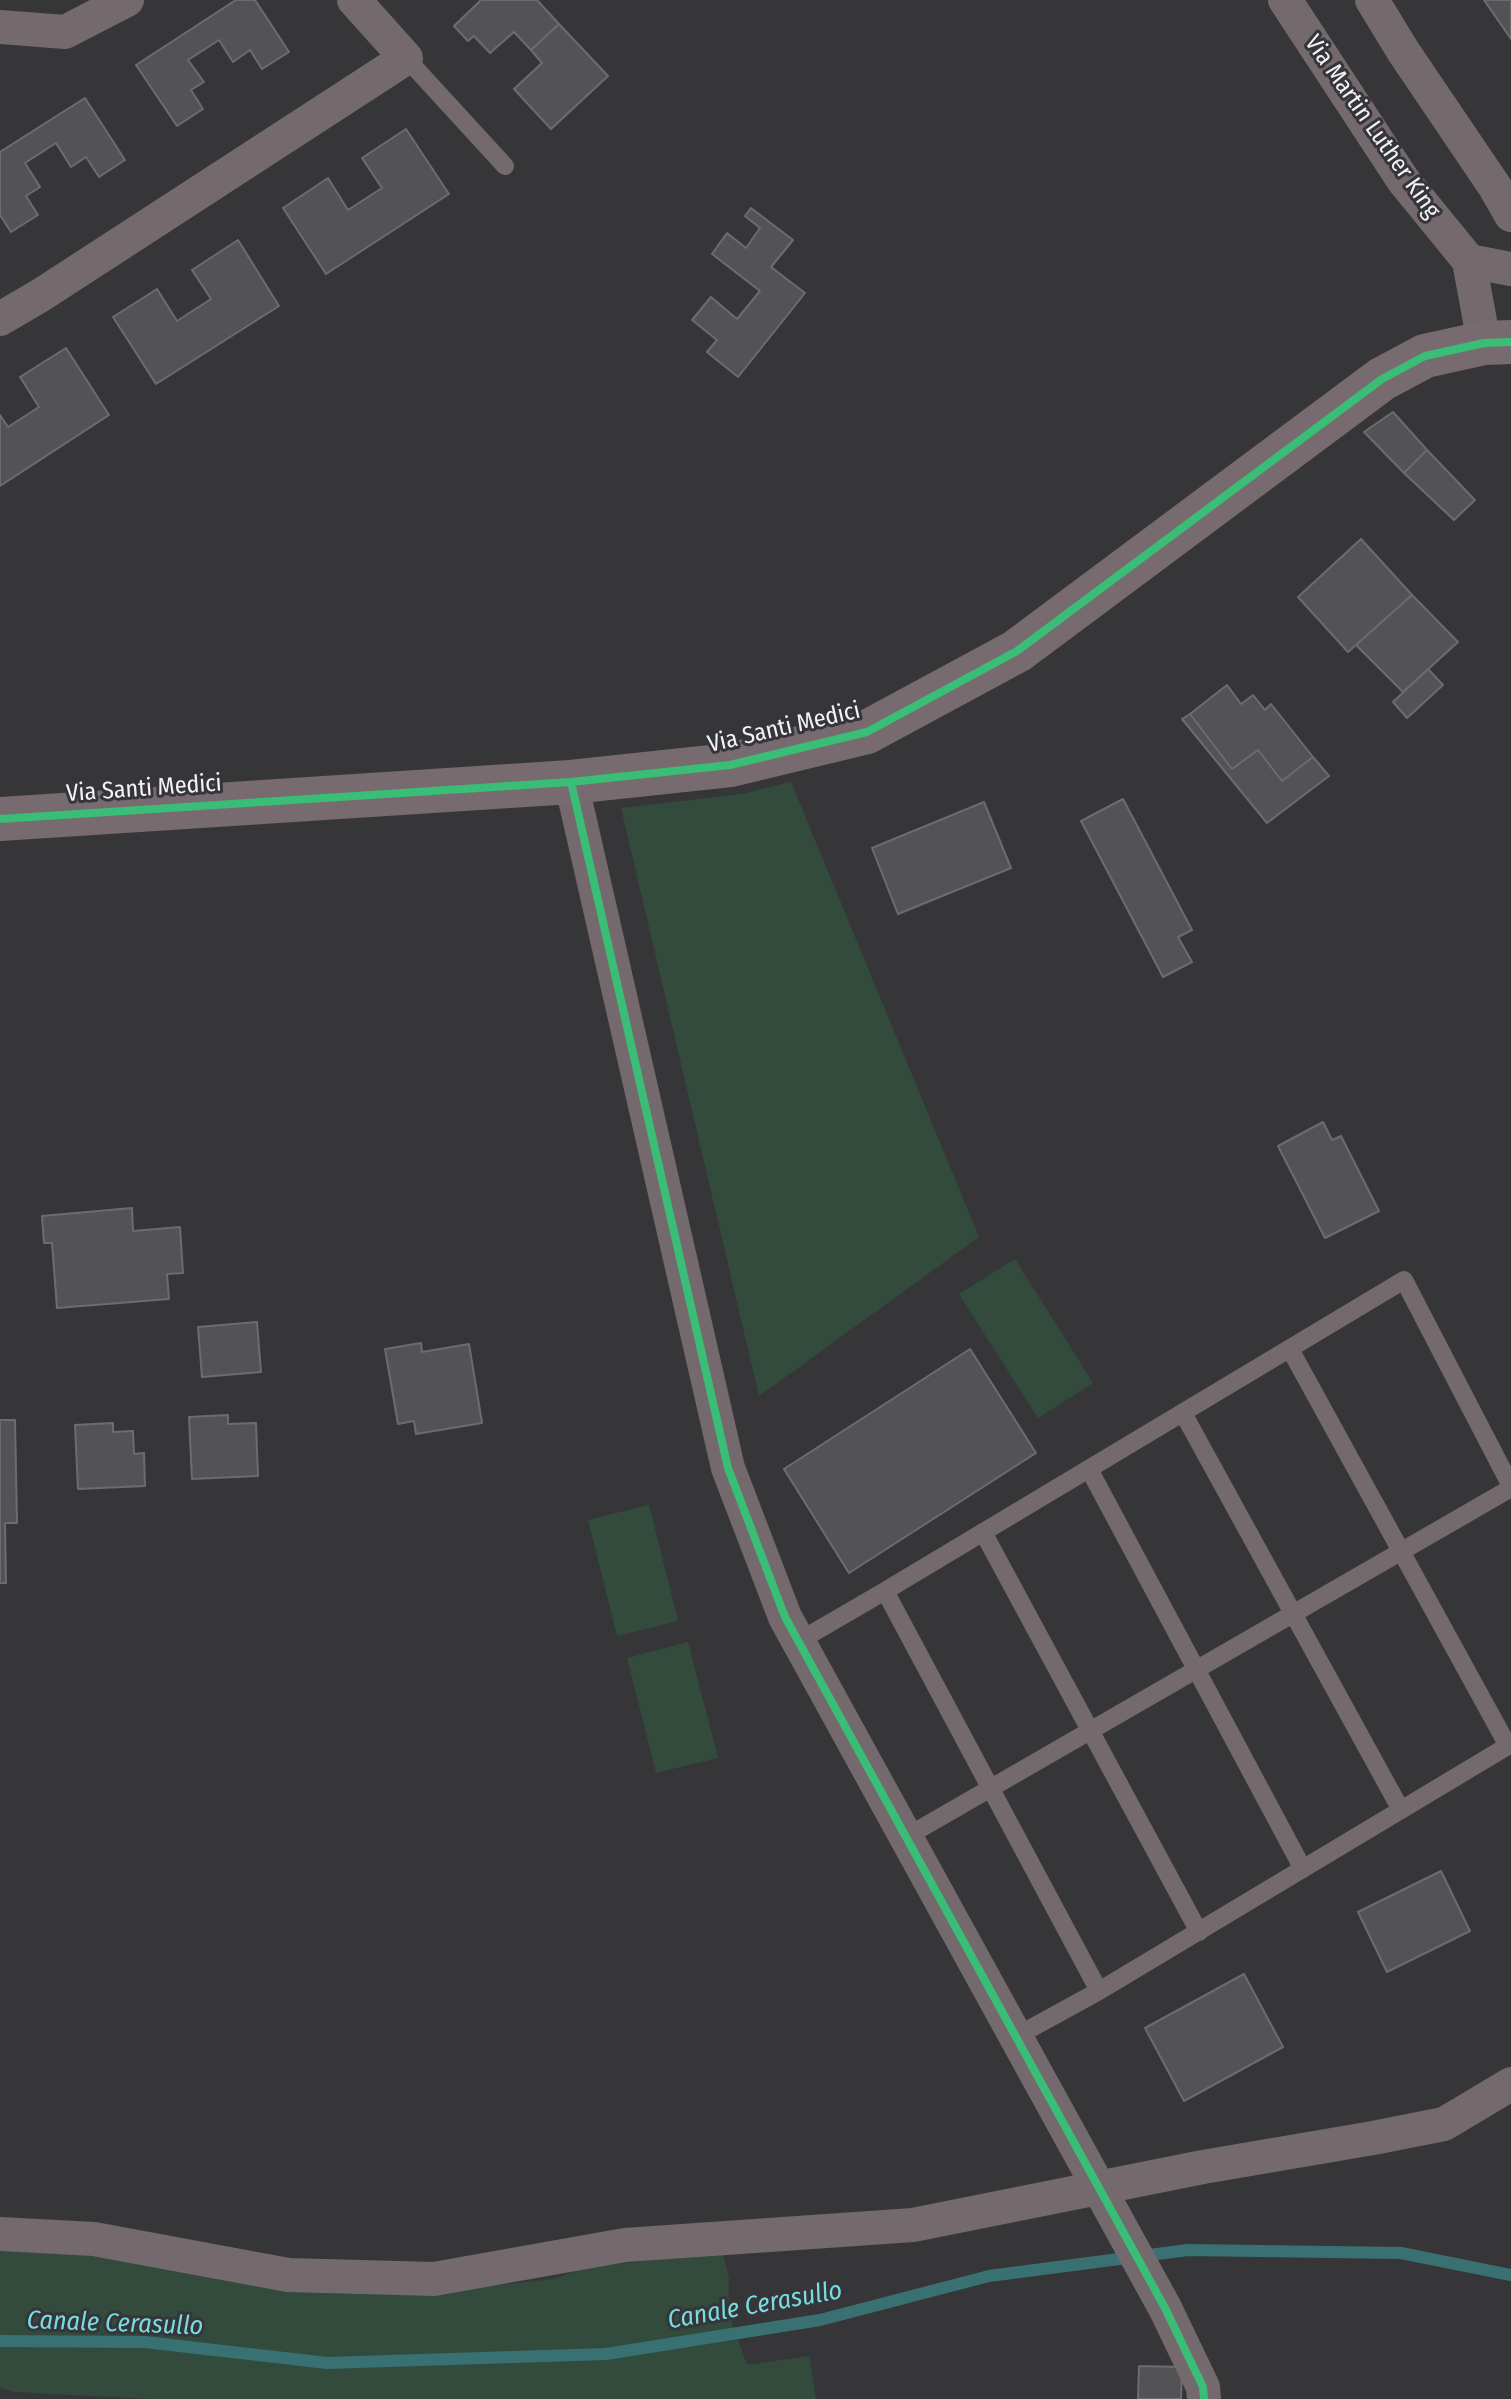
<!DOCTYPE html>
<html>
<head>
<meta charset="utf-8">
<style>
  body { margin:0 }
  canvas { display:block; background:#363639 }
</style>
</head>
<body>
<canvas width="1511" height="2399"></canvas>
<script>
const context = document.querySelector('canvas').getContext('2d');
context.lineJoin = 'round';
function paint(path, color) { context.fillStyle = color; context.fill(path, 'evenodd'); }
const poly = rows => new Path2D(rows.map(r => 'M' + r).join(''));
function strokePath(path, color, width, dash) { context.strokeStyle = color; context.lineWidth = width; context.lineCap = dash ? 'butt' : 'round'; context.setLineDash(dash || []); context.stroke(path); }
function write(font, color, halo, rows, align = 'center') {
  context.font = font + ' "Fira Sans Condensed",sans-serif'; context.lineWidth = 6; context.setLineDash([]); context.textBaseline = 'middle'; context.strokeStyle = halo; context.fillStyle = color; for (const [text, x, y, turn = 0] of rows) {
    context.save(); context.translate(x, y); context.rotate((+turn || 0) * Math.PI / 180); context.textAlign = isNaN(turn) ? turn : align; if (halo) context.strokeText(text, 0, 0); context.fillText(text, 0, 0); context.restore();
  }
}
paint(poly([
  [791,782,979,1237,759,1396,621,808,742,794],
  [1015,1259,1093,1383,1038,1418,959,1294],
  [649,1505,678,1621,617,1636,588,1520],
  [688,1642,718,1758,656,1773,627,1658],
  [0,2250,99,2256,445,2291,553,2279,585,2268,683,2256,723,2254,729,2278,728,2312,747,2365,809,2356,816,2399,151,2399,16,2392,0,2388]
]), '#324b3d');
strokePath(poly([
  [0,2341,145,2342,327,2363,606,2354,820,2320,989,2276,1188,2250,1401,2253,1511,2275]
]), '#397173', 12);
const building = poly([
  [236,0,255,0,289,52,262,69,250,50,233,62,219,40,188,60,204,82,191,90,203,109,177,126,136,65,236,0],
  [481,0,537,0,559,24,531,50,514,32,490,53,474,36,468,41,454,26,481,0],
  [1484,0,1511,0,1511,39,1484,0],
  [559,24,608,76,551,129,514,89,542,63,531,50,559,24],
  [85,98,125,160,99,177,86,157,71,167,56,143,25,163,40,187,26,196,38,215,11,232,0,215,0,152,85,98],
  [406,129,449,194,326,274,283,208,328,178,348,210,382,188,362,158,406,129],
  [751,208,793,240,771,267,805,293,738,377,707,352,717,340,692,320,711,297,737,319,760,291,712,254,727,233,746,248,760,228,745,216,751,208],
  [238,240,279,306,156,384,113,317,157,289,177,321,211,299,192,270,238,240],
  [66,348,109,415,0,486,0,415,8,427,39,407,20,377,66,348],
  [1393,412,1427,450,1404,473,1364,432,1393,412],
  [1427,450,1475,500,1454,520,1404,473,1427,450],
  [1361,539,1412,595,1348,652,1298,597,1361,539],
  [1412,595,1458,642,1403,692,1356,645,1412,595],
  [1428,669,1443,685,1407,718,1393,702,1428,669],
  [1227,685,1241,704,1253,695,1265,710,1271,704,1313,757,1282,781,1258,750,1232,769,1190,714,1227,685],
  [1190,714,1232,769,1258,750,1282,781,1313,757,1329,776,1267,823,1182,719,1190,714],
  [1123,799,1192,930,1178,937,1192,962,1163,977,1081,821,1123,799],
  [984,802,1011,868,898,914,872,848,984,802],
  [1323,1122,1332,1140,1341,1136,1379,1211,1325,1238,1278,1146,1323,1122],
  [132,1208,133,1231,180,1227,183,1273,167,1274,169,1299,57,1308,52,1243,44,1243,42,1216,132,1208],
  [257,1322,261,1372,202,1377,198,1327,257,1322],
  [421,1343,422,1352,469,1344,482,1423,416,1434,414,1421,398,1424,385,1349,421,1343],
  [970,1349,1036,1453,849,1573,784,1469,970,1349],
  [228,1415,228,1424,256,1423,258,1476,192,1479,189,1417,228,1415],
  [0,1420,15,1420,17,1523,5,1523,6,1583,0,1583,0,1420],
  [113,1423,113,1432,133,1431,134,1454,144,1453,145,1486,78,1489,75,1425,113,1423],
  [1441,1871,1470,1931,1387,1972,1358,1912,1441,1871],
  [1244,1974,1283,2047,1184,2101,1145,2028,1244,1974],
  [1139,2366,1182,2367,1181,2399,1138,2399,1139,2366]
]);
paint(building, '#535355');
strokePath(building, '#6c6b6e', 2);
strokePath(poly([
  [406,58,505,166],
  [1290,1349,1508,1746],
  [1183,1413,1401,1810],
  [1089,1469,1303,1869],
  [1511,1486,1404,1280,885,1591,1099,1991,1511,1744],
  [983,1532,1199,1932],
  [799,1641,885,1591],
  [906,1837,1511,1488],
  [1015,2037,1099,1991]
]), '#74696c', 18);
strokePath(poly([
  [1285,0,1403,180,1469,261,1484,343],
  [1372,0,1403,51,1495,187,1511,215],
  [0,27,65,32,127,0],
  [1469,261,1511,269],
  [0,319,41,295,406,58,354,0],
  [571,782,728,1468,785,1617,1165,2308,1203,2387,1204,2399],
  [0,2234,94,2239,288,2275,434,2279,625,2245,913,2225,1203,2167,1373,2138,1444,2124,1511,2084]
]), '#74696c', 34);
strokePath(poly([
  [0,819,571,782,730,765,867,732,1017,651,1382,379,1425,356,1484,343,1511,342]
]), '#776b6f', 44);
strokePath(poly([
  [571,782,728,1468,785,1617,1165,2308,1203,2387,1204,2399],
  [0,819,571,782,730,765,867,732,1017,651,1382,379,1425,356,1484,343,1511,342]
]), '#3abd76', 8);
write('24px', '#f3f3f7', '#35353a', [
  ["Via Martin Luther King",1372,127,55],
  ["Via Santi Medici",784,728,-13],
  ["Via Santi Medici",144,789,-4]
]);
write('italic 26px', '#79dddf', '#35353a', [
  ["Canale Cerasullo",755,2306,-10],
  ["Canale Cerasullo",115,2324,2]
]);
</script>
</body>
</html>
